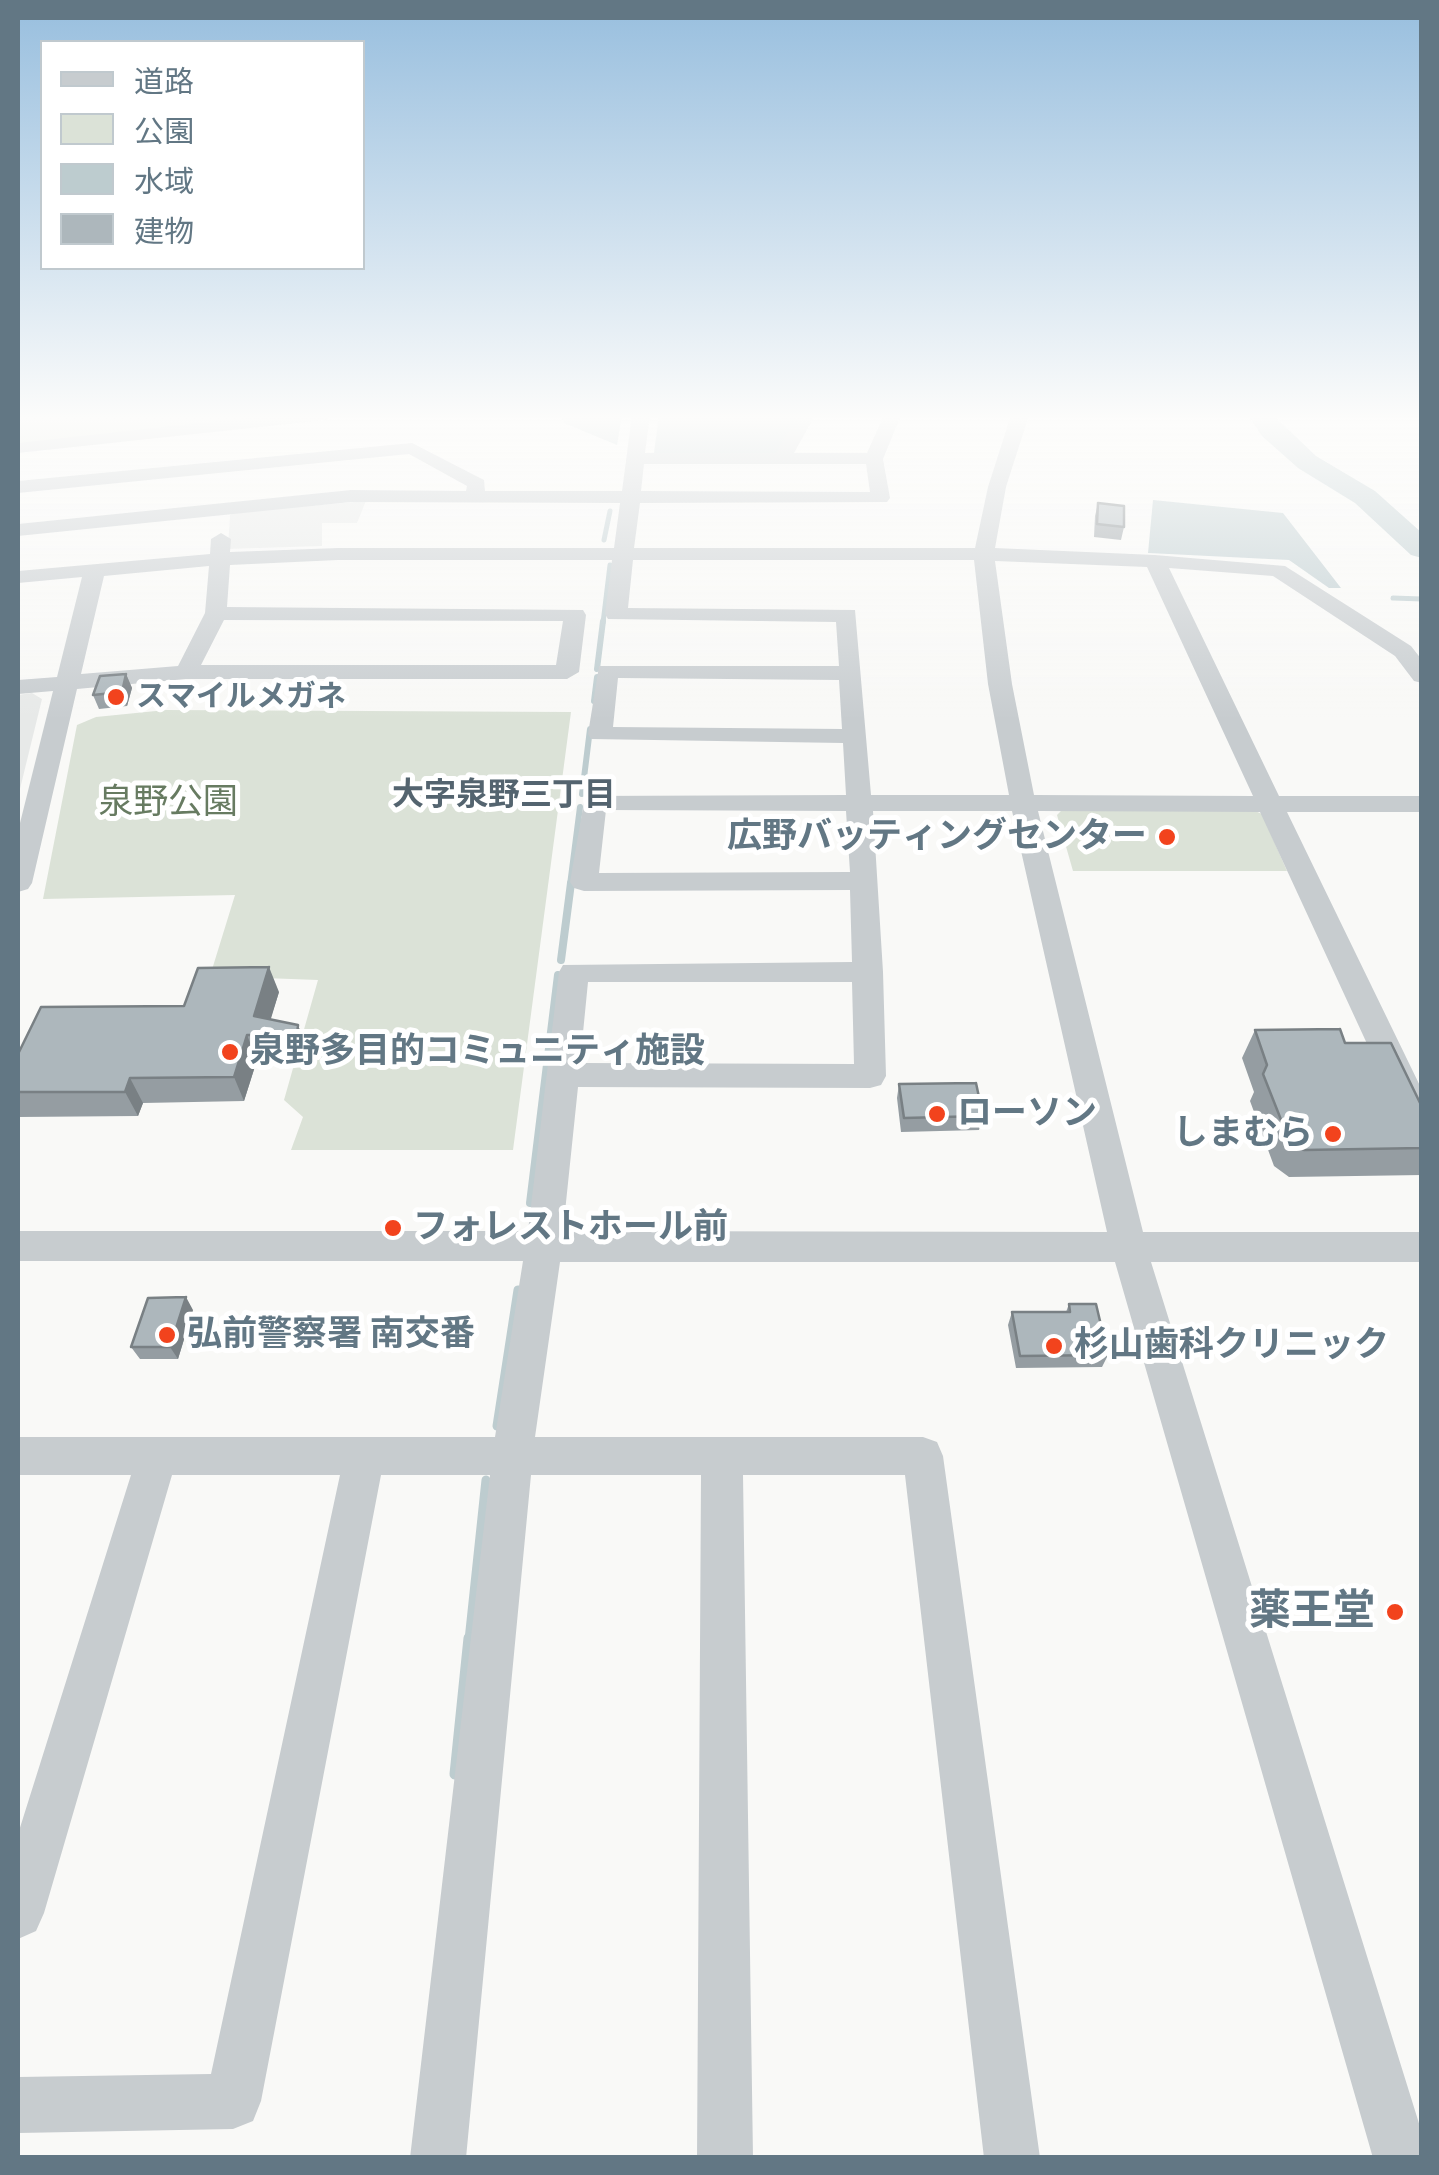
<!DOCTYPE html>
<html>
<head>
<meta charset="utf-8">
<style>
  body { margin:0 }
  #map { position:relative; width:1439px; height:2175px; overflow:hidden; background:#f9f9f7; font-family:Cabin,"Noto Sans JP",sans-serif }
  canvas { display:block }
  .frame { position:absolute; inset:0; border:20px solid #627784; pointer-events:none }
  .legend { position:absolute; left:40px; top:40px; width:325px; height:230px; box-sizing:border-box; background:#fff; border:2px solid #c0c9ce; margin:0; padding:12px 18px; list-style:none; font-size:30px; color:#627784 }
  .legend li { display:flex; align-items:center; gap:20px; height:50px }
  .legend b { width:50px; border:2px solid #c0c9ce }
</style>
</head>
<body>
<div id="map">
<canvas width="1439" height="2175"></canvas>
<div class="frame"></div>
<ul class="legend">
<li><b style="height:12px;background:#c7cccf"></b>道路</li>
<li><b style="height:28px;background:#dbe2d7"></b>公園</li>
<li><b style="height:28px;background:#bdcccf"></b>水域</li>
<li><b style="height:28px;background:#adb7bc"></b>建物</li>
</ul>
</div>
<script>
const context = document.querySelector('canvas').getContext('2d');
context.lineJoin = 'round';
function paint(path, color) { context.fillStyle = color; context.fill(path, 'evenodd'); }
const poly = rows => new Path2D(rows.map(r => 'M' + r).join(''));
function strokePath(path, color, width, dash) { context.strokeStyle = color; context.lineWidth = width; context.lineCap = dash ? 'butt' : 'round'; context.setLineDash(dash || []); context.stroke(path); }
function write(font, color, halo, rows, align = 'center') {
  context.font = font + ' Cabin,"Noto Sans JP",sans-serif'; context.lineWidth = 10; context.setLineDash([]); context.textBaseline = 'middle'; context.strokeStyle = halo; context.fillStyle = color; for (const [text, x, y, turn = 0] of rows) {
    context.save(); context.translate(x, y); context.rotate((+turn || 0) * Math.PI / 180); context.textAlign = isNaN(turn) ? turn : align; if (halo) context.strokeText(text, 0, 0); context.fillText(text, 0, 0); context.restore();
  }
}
paint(poly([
  [366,501,357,523,322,523,322,546,228,549,230,515,235,512],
  [32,693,42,699,18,797,18,695]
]), '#e7e9e8');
paint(poly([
  [18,415,301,415,18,444],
  [166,710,571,712,513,1150,291,1150,303,1117,284,1100,318,980,210,976,235,895,43,899,77,725,96,717],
  [1253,810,1262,814,1287,871,1073,871,1057,815,1061,811]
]), '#dbe2d7');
paint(poly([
  [560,415,622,415,617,445,564,423],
  [659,415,800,415,779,453,773,454,654,453],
  [1153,500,1283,513,1341,588,1329,588,1289,560,1148,553]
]), '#bdcccf');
strokePath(poly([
  [604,540,610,511],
  [1393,598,1422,599],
  [603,623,610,565]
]), '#bdcccf', 5);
strokePath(poly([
  [597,669,603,621],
  [594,701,597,677],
  [582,794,590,729],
  [570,885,580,807]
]), '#bdcccf', 6);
strokePath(poly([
  [561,960,571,883],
  [530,1203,558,975]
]), '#bdcccf', 8);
strokePath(poly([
  [497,1426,518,1290],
  [469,1640,486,1480]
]), '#bdcccf', 9);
strokePath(poly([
  [455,1774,469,1638]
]), '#bdcccf', 11);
paint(poly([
  [1248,415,1273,415,1316,456,1375,491,1422,533,1422,558,1411,555,1355,503,1298,468,1262,436,1248,415]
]), '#bdcccf');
paint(poly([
  [272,415,333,415,325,420,18,453,18,443,272,415],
  [632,415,650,415,645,453,776,453,798,415,815,415,794,453,867,453,884,415,901,415,883,459,890,498,887,502,640,503,634,548,975,548,988,487,1011,415,1029,415,1006,487,995,548,1155,555,1285,566,1411,646,1422,660,1422,683,1414,681,1395,656,1273,576,1169,568,1279,796,1422,796,1422,812,1287,812,1422,1090,1422,1139,1410,1135,1405,1126,1260,812,1038,811,1143,1232,1422,1232,1422,1262,1151,1262,1422,2133,1422,2158,1373,2158,1115,1262,560,1262,535,1437,923,1437,937,1442,943,1456,1040,2158,984,2158,905,1475,743,1475,753,2158,697,2158,701,1475,531,1475,466,2158,410,2158,490,1475,381,1475,261,2101,253,2121,233,2129,18,2133,18,2077,211,2074,340,1475,172,1475,44,1913,36,1931,18,1939,18,1834,131,1475,18,1475,18,1437,495,1437,523,1261,18,1261,18,1231,528,1231,559,972,563,965,852,962,850,890,584,891,574,888,570,882,585,796,846,795,843,743,591,739,588,734,599,666,839,666,836,622,608,619,605,614,612,560,338,560,230,565,227,607,583,610,586,615,579,672,567,679,186,679,77,689,32,883,28,889,18,892,18,831,53,691,18,694,18,680,57,677,82,577,18,583,18,571,210,554,211,539,221,533,231,539,230,552,338,548,614,548,620,503,351,502,18,536,18,524,351,490,466,491,467,486,409,454,18,493,18,481,412,443,484,480,485,491,622,491,632,415],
  [644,464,866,464,870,492,641,491,644,464],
  [633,560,974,560,988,684,1009,795,871,795,855,610,628,608,633,560],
  [995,561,1147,567,1253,796,1034,795,1012,684,995,561],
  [209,566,205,613,178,666,81,674,104,576,209,566],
  [224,620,563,621,556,665,201,665,224,620],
  [618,678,839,680,842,729,613,727,618,678],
  [606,810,846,811,850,872,599,873,606,810],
  [873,811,1012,811,1107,1232,563,1231,578,1087,870,1088,881,1085,886,1076,883,972,873,811],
  [588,982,852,982,854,1064,580,1063,588,982]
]), '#c7cccf');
paint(poly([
  [1098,503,1124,527,1121,540,1094,537,1095,516],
  [126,674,132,688,127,706,99,709,93,695],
  [279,992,270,1020,298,1025,307,1050,307,1059,257,1060,244,1101,143,1103,138,1116,18,1117,18,1054,184,1006],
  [1255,1030,1345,1043,1422,1107,1422,1175,1289,1177,1274,1166,1250,1101,1254,1092,1242,1058],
  [899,1084,983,1116,979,1130,901,1132,897,1098],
  [1069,1304,1108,1355,1102,1367,1016,1368,1008,1325,1012,1312,1066,1312],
  [193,1310,178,1359,140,1359,131,1347]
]), '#959da2');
paint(poly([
  [126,674,132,688,127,706,122,692],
  [269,967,279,992,266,1035,254,1016],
  [298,1025,307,1050,307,1059,297,1035],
  [247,1035,257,1060,244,1101,234,1077],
  [130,1078,143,1103,138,1116,125,1092],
  [186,1297,193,1310,178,1359,170,1347]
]), '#798084');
const building = poly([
  [1098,503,1124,506,1124,527,1097,524,1098,503],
  [126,674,122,692,93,695,100,676,126,674],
  [269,967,254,1016,298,1025,297,1035,247,1035,234,1077,130,1078,125,1092,18,1092,18,1054,41,1007,184,1006,198,968,269,967],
  [1340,1029,1345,1043,1391,1043,1422,1107,1422,1148,1304,1150,1289,1140,1263,1074,1267,1065,1255,1030,1340,1029],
  [976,1083,983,1116,904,1118,899,1084,976,1083],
  [186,1297,170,1347,131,1347,148,1298,186,1297],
  [1069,1304,1096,1304,1108,1355,1020,1356,1012,1312,1070,1312,1069,1304]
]);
paint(building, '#adb7bc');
strokePath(building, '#798084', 2.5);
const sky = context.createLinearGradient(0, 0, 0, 720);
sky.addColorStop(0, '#97bede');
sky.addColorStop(0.58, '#fcfcfb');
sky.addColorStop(1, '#fcfcfb00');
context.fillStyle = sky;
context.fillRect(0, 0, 1439, 720);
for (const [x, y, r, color] of [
  [116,697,10,"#f2431d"],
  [1167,837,10,"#f2431d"],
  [230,1052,10,"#f2431d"],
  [937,1114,10,"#f2431d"],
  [1333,1134,10,"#f2431d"],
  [393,1228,10,"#f2431d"],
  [167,1335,10,"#f2431d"],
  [1054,1346,10,"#f2431d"],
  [1395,1612,10,"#f2431d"]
]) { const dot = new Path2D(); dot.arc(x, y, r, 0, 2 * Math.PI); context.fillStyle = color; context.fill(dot); strokePath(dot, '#fff', 4); }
write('bold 30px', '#627784', '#fff', [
  ["スマイルメガネ",136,697]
], 'left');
write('bold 32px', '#54646f', '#fff', [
  ["大字泉野三丁目",504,796]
]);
write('35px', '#677b61', '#fff', [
  ["泉野公園",168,803]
]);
write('bold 35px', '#627784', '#fff', [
  ["広野バッティングセンター",1147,837,"right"],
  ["泉野多目的コミュニティ施設",250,1052],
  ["ローソン",957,1114],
  ["しまむら",1313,1134,"right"],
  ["フォレストホール前",413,1228],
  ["弘前警察署 南交番",187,1335],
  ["杉山歯科クリニック",1074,1346]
], 'left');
write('bold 42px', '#627784', '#fff', [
  ["薬王堂",1375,1612]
], 'right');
</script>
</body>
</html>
